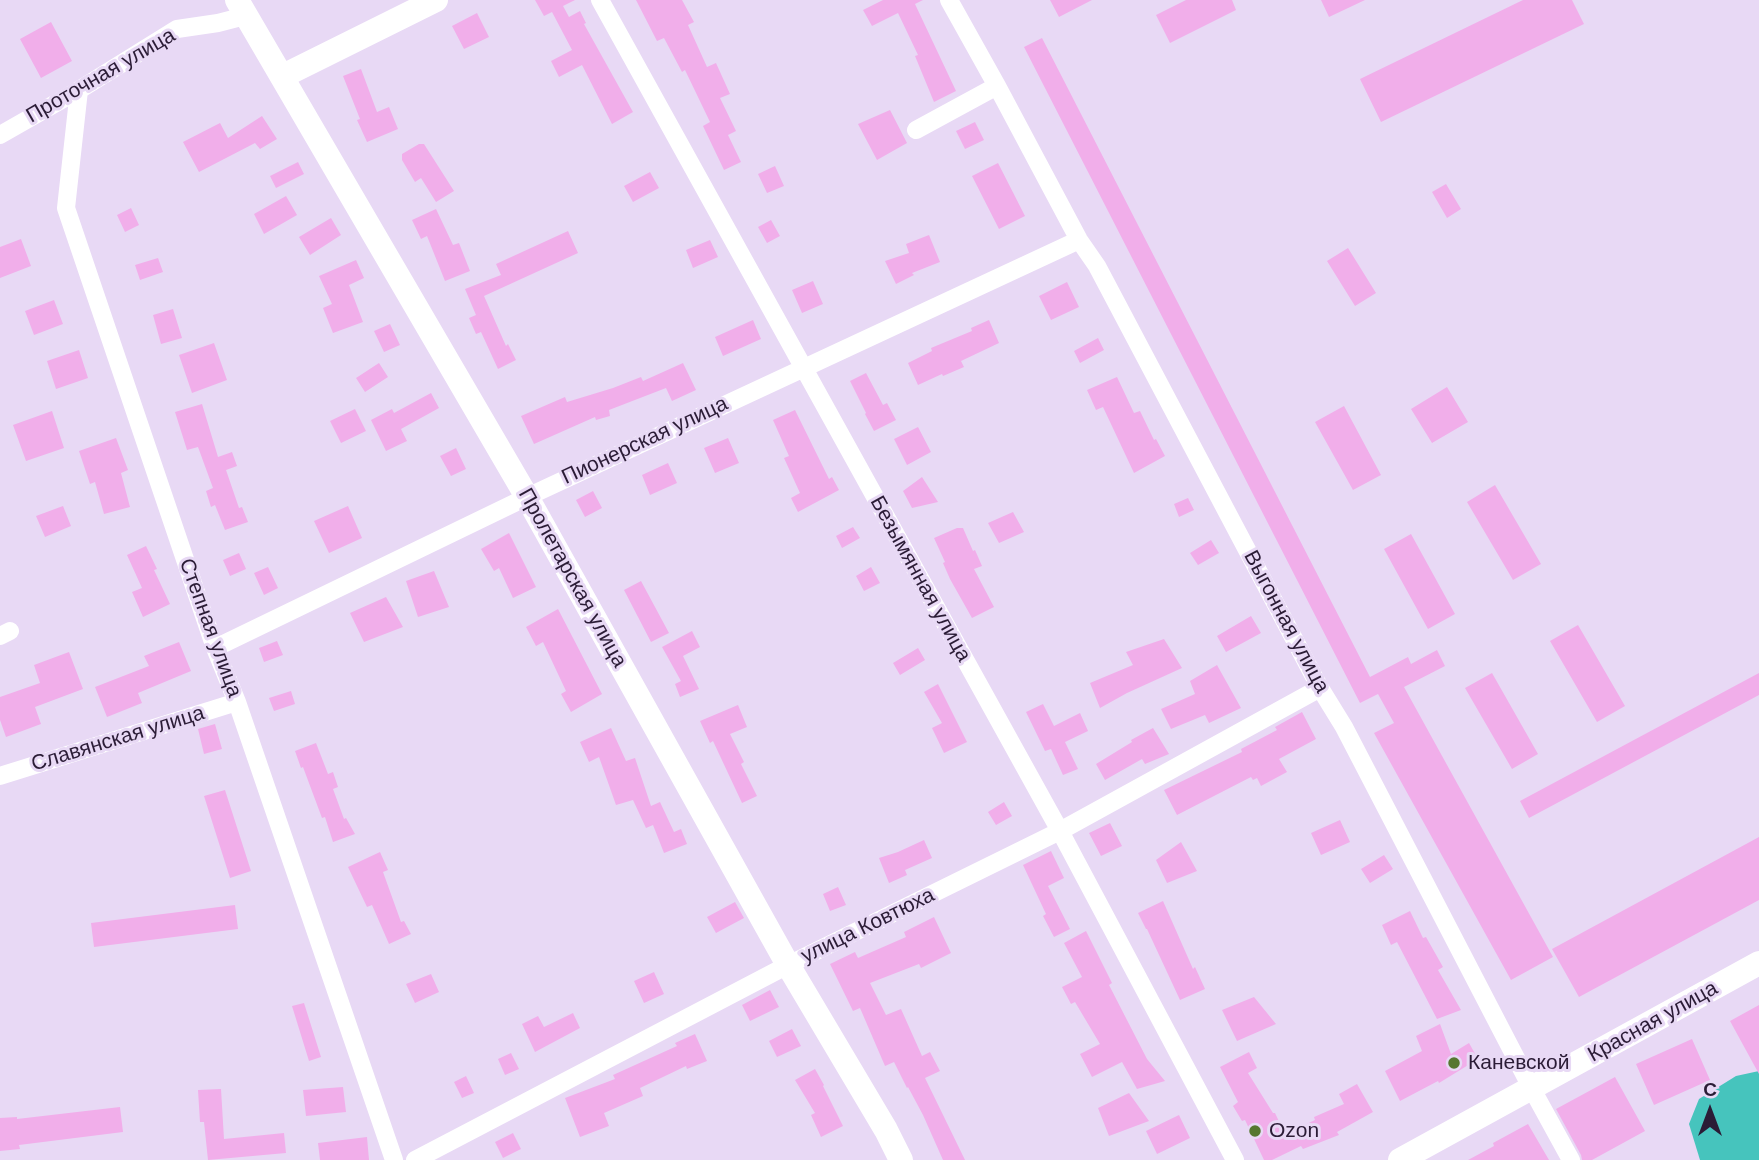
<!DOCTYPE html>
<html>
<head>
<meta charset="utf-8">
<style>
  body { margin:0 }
  #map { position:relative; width:1759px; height:1160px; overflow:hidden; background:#e8d9f5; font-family:Helvetica,sans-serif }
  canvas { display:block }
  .north { position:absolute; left:1675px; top:1076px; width:70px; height:70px; -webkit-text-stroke:5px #e8d9f5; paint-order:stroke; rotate:0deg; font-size:19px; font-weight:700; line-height:28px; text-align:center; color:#2b1c36 }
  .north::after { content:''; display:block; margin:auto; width:24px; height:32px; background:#2b1c36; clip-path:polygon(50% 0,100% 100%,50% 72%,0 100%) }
</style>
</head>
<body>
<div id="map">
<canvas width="1759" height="1160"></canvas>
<div class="north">С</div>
</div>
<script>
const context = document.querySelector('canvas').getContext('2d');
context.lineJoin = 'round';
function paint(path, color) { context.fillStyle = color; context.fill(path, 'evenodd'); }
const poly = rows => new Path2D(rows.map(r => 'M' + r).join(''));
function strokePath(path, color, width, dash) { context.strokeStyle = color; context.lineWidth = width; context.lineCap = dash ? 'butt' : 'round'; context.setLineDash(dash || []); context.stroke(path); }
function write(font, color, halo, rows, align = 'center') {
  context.font = font + ' Helvetica,sans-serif'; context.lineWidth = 6; context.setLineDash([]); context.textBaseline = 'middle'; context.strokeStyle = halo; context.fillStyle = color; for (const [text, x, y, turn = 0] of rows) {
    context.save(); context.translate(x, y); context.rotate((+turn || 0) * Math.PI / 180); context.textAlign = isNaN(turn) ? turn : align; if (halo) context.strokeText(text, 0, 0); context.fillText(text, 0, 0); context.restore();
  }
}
paint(poly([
  [1759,1071,1759,1160,1700,1160,1689,1124,1699,1099,1736,1076]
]), '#46c4bd');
paint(poly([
  [535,0,575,0,563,6,569,17,580,11,586,23,584,24,633,112,612,124,582,65,559,77,551,61,572,50,552,12,544,16],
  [636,0,682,0,694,22,688,25,707,67,716,63,730,94,720,98,736,131,728,135,741,162,724,170,703,126,710,122,685,70,682,72,664,38,657,41],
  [883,0,923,0,915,4,956,91,934,102,915,56,918,55,898,13,872,26,863,10],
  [1050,0,1092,0,1059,17],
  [1186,0,1232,0,1236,10,1170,43,1156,15],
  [1321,0,1365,0,1329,17],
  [1523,0,1572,0,1584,24,1381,122,1360,79],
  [477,13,489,37,464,49,452,26],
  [51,22,72,61,41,78,20,39],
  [1042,38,1370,677,1408,657,1411,664,1437,650,1445,666,1404,687,1553,957,1511,980,1374,733,1394,723,1378,694,1360,703,1024,47],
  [361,69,377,112,389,107,398,129,367,142,357,120,360,119,343,76],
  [890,110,907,143,877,160,858,124],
  [262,116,277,139,260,149,255,143,199,172,183,142,220,123,228,138],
  [975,122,984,140,965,149,956,131],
  [419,144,424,144,454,191,436,202,421,178,415,182,402,160,402,154],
  [298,162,304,174,276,188,270,176],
  [998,163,1025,216,999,229,972,176],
  [775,166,784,186,767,193,758,174],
  [650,172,659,188,633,202,624,186],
  [1446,184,1461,209,1447,218,1432,192],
  [286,196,297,215,264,234,254,214],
  [131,208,139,225,125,232,117,215],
  [436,209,453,245,459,243,470,271,445,281,427,236,421,239,412,220],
  [331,218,341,235,310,255,299,237],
  [771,220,780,236,767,243,758,227],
  [568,231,578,253,484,296,506,346,508,344,516,360,498,369,481,332,476,334,469,318,476,315,465,289,501,275,496,264],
  [929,235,940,262,912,273,914,275,896,284,885,261,909,253,906,244],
  [21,239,31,266,0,278,0,247],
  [710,240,718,257,693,268,686,250],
  [1348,248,1376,293,1355,306,1327,261],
  [158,258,163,272,140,280,135,265],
  [356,260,364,278,349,285,363,322,333,333,323,308,332,304,319,276],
  [813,281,823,304,802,313,792,290],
  [1067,282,1079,307,1051,320,1039,296],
  [54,300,63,324,34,335,25,311],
  [173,309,182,338,161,344,153,315],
  [753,320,761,339,723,356,715,337],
  [989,320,999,343,961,361,964,367,943,376,942,374,918,385,908,363,932,351,931,348,972,331,971,328],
  [390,324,400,345,384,352,374,331],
  [1098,338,1104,350,1080,363,1074,351],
  [214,343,227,380,192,393,179,355],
  [79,350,88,378,56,389,47,361],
  [379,363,388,377,365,392,356,378],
  [683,363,696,390,672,401,666,388,609,410,610,416,596,420,595,417,534,444,521,416,565,397,567,402,613,388,641,377,643,381],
  [866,373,883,405,887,403,896,420,874,431,865,414,866,413,850,381],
  [1117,377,1134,413,1140,411,1154,440,1156,439,1165,456,1134,473,1103,407,1096,410,1087,390],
  [1447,387,1468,422,1432,443,1411,409],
  [431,393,439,408,401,429,407,441,386,451,371,420,392,409,394,413],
  [202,404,218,457,232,452,237,466,226,470,239,508,242,507,248,522,225,530,215,505,211,507,206,491,213,488,198,447,187,450,175,412],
  [1344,406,1381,475,1353,490,1315,422],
  [355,409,366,431,341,443,330,421],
  [795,410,829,479,832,477,839,490,798,512,791,498,800,493,784,458,789,456,773,420],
  [52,411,64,448,26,461,13,425],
  [918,427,931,452,907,465,894,439],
  [116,438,128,470,121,473,130,507,104,514,95,482,90,484,79,451],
  [728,438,739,463,715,473,704,448],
  [456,448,466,469,451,476,440,456],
  [668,463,677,483,650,495,642,475],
  [922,477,938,502,912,508,903,491],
  [1495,485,1541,564,1513,580,1467,502],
  [593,491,602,508,585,517,576,500],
  [1188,498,1194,510,1179,517,1174,504],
  [63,506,71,526,45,537,36,516],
  [348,506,362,538,329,553,314,521],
  [1013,512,1024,532,999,543,988,523],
  [853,527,860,538,842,548,836,536],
  [957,528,963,528,973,551,975,550,982,566,974,569,994,607,972,618,950,579,943,563,945,562,934,538],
  [509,533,536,587,513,598,499,568,494,571,481,549],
  [1411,534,1455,614,1428,629,1384,549],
  [1211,540,1219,553,1198,565,1190,553],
  [146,546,157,569,154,570,170,604,143,617,132,592,142,588,127,555],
  [239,553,246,569,230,576,223,560],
  [268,567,278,588,264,595,254,573],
  [871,567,880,583,864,591,856,576],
  [434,571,449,607,418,617,406,581],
  [641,581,669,633,651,642,624,590],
  [386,597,403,627,364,642,350,613],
  [558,609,602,694,571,712,561,694,566,691,543,642,536,646,526,627],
  [1251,616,1261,633,1226,652,1217,636],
  [1578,625,1625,706,1597,722,1550,641],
  [692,631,700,647,683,656,699,689,680,697,675,684,681,681,662,647],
  [1164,639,1182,668,1127,693,1100,708,1090,683,1133,665,1126,652],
  [277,641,283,655,264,662,259,648],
  [179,642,191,671,138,693,142,703,107,717,95,687,149,666,144,656],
  [918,648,925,660,900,675,893,663],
  [69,652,83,689,35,707,41,724,6,737,0,720,0,697,40,683,34,665],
  [1217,665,1241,708,1209,723,1205,715,1171,729,1161,709,1195,694,1190,681],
  [1492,673,1538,754,1512,769,1465,688],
  [1759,673,1759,695,1529,818,1520,801],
  [938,684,967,742,944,753,932,728,942,723,924,692],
  [291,691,295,704,274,711,269,698],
  [1043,704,1054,726,1080,713,1088,731,1065,742,1078,769,1063,775,1051,749,1045,751,1026,712],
  [738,705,747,727,730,734,744,762,741,764,757,796,742,803,713,741,710,743,700,721],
  [1302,712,1316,739,1279,759,1287,772,1261,786,1257,778,1253,780,1251,777,1177,815,1164,790,1242,752,1241,749,1277,730,1275,727],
  [215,724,222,749,204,754,198,729],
  [611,728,626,761,635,758,651,806,660,802,674,832,681,829,687,844,664,853,653,825,646,828,633,800,616,805,599,757,589,762,580,742],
  [1153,728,1169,754,1145,764,1142,759,1105,780,1096,764,1132,742,1131,740],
  [316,743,328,774,333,772,338,787,333,789,344,819,346,818,355,834,333,842,325,817,322,818,303,767,301,768,295,751],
  [225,790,251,871,230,878,204,796],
  [1004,802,1012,816,996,825,988,812],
  [1340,820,1350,842,1321,855,1311,833],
  [1110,823,1122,846,1101,856,1089,833],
  [1759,837,1759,900,1579,997,1552,949],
  [924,840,932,858,905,870,907,875,889,883,879,858,898,852],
  [1181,842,1197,871,1167,883,1156,860],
  [1051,851,1064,878,1048,886,1070,929,1054,937,1043,916,1046,914,1023,865],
  [380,852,388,870,383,872,401,922,404,921,411,934,389,944,372,905,367,907,348,867],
  [1384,855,1393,869,1370,883,1361,869],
  [838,887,846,905,830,911,823,894],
  [1163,901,1193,969,1195,967,1205,989,1180,1000,1147,929,1146,929,1138,913],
  [735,902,744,918,716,933,707,917],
  [235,905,238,929,94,947,91,923],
  [1410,911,1423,938,1426,937,1443,967,1438,970,1461,1010,1437,1019,1397,942,1391,945,1382,925],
  [934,917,951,953,921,968,919,964,870,983,886,1015,901,1009,922,1056,930,1052,940,1071,925,1078,965,1160,943,1160,923,1115,908,1087,907,1088,894,1062,885,1066,860,1008,853,1011,830,964,855,952,858,958,906,937,904,932],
  [1086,931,1112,983,1109,985,1147,1059,1165,1081,1137,1089,1122,1062,1092,1077,1080,1054,1100,1044,1075,1002,1071,1004,1062,987,1082,977,1064,943],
  [654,972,664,994,644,1003,634,981],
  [431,974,439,992,415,1003,406,984],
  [770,990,779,1007,750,1021,742,1005],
  [1254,997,1276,1024,1237,1041,1222,1010],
  [304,1003,321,1057,309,1061,292,1006],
  [1759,1005,1759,1074,1730,1021],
  [573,1013,580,1028,535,1052,522,1024,538,1016,544,1027],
  [1440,1024,1451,1054,1469,1043,1478,1059,1439,1083,1438,1081,1400,1101,1385,1071,1422,1051,1416,1036],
  [792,1029,801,1046,777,1057,769,1041],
  [695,1034,707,1061,687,1069,686,1066,640,1088,643,1096,604,1113,609,1126,580,1137,565,1098,615,1079,613,1075,677,1046,675,1043],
  [1692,1039,1710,1080,1654,1105,1636,1064],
  [1249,1052,1257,1068,1248,1073,1273,1113,1275,1113,1285,1134,1315,1120,1314,1117,1344,1104,1339,1094,1357,1084,1373,1112,1337,1132,1339,1135,1303,1149,1301,1146,1272,1160,1264,1160,1245,1120,1242,1121,1233,1106,1238,1102,1220,1067],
  [511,1053,519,1069,505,1075,498,1059],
  [815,1069,824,1085,823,1086,843,1126,821,1137,811,1115,815,1113,795,1080],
  [466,1076,474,1093,462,1098,454,1082],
  [1615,1077,1645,1131,1592,1160,1582,1160,1581,1155,1556,1109],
  [343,1087,346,1112,306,1116,303,1090],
  [221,1089,224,1139,284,1133,286,1153,208,1160,204,1122,200,1122,198,1090],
  [1129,1093,1149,1121,1109,1136,1098,1108],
  [120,1107,123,1132,19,1145,20,1149,0,1151,0,1118,17,1117,17,1119],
  [1179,1115,1190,1138,1157,1154,1146,1131],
  [1528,1124,1549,1160,1468,1160,1494,1146,1493,1143],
  [513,1133,521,1149,503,1158,495,1142],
  [367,1137,369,1160,320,1160,318,1143]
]), '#f1aeea');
strokePath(poly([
  [600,0,1060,831,1235,1160],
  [949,0,997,86,1079,240,1097,266,1320,688,1344,727,1532,1089,1571,1160],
  [79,90,66,208,215,648,237,702,394,1160],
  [916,130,997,86],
  [0,135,79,90,177,29,218,23,245,16],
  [0,636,10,631],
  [215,648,527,497,1079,240],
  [0,776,237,702],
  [415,1160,788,965,1060,831,1320,688]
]), '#fff', 18);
strokePath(poly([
  [237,0,527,497,788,965,886,1130,901,1160],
  [283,76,436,0],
  [1400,1160,1759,963]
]), '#fff', 24);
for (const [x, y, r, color] of [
  [1454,1063,7,"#56772f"],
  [1255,1131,7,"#56772f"]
]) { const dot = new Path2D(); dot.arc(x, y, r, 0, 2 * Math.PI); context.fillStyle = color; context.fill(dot); strokePath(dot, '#e8d9f5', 2.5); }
write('21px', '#2b1c36', '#e8d9f5', [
  ["Проточная улица",101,76,-30],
  ["Пионерская улица",645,441,-25],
  ["Пролетарская улица",572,578,61],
  ["Безымянная улица",920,579,61],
  ["Выгонная улица",1286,622,62],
  ["Степная улица",210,628,70],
  ["Славянская улица",118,739,-17],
  ["улица Ковтюха",868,926,-26],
  ["Красная улица",1653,1022,-29]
]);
write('21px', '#2b1c36', '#e8d9f5', [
  ["Каневской",1468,1063],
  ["Ozon",1269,1131]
], 'left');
</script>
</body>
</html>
